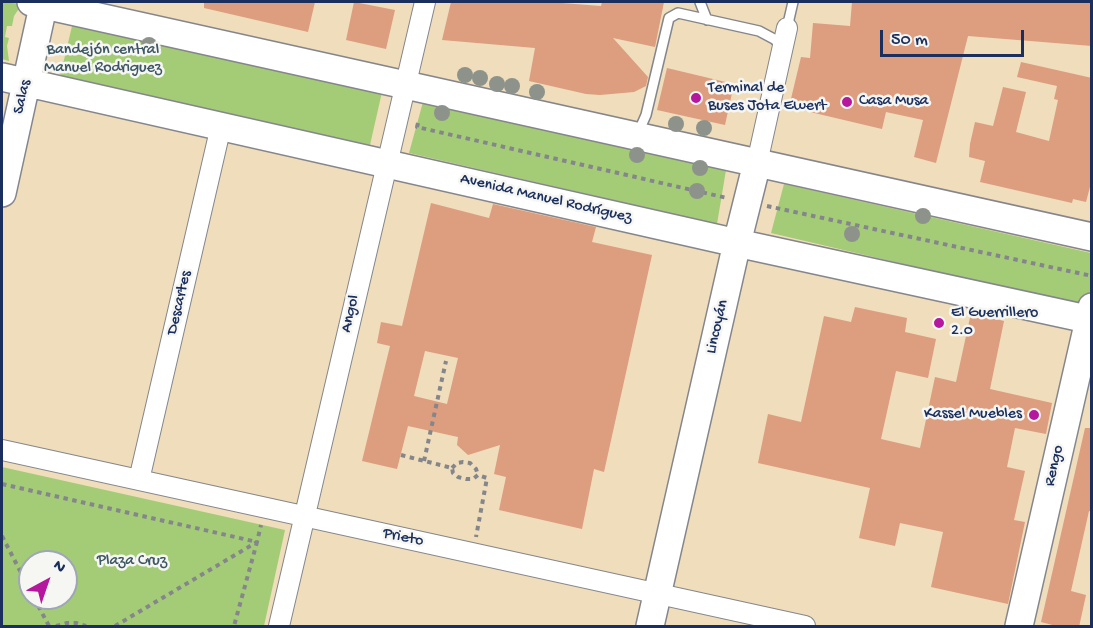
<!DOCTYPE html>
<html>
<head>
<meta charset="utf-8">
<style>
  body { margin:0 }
  #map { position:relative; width:1093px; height:628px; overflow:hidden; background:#efddbb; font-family:"Gochi Hand",sans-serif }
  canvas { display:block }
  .frame { position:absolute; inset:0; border:3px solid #1b2f5e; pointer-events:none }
  .north { position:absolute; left:18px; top:550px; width:60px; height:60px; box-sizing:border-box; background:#f6f6f2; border:2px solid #9ea6b7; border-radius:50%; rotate:40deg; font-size:16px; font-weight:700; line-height:24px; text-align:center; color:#1b2f5e }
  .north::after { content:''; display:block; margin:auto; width:21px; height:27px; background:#b5179e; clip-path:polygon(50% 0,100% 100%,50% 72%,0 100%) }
  .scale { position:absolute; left:880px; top:30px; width:144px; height:27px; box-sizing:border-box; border:3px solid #1b2f5e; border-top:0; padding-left:8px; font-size:18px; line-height:21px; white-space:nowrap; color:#1b2f5e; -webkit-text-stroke:4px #f6f6f2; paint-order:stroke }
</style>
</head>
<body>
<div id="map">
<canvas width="1093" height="628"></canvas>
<div class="frame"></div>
<div class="north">N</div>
<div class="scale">50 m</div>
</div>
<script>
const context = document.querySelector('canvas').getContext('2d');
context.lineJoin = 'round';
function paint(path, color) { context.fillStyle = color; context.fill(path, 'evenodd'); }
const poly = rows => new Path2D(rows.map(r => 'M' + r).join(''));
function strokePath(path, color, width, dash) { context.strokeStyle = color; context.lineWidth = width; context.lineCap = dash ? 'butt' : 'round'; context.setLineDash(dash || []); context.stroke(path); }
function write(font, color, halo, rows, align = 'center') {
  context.font = font + ' "Gochi Hand",sans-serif'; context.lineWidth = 5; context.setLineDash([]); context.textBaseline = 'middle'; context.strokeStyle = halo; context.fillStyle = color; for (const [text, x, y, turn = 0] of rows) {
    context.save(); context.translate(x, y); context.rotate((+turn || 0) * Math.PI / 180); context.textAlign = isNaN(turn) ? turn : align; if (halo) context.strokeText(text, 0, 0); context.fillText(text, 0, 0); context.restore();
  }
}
paint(poly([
  [2,2,22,4,14,16,12,26,7,26,5,37,9,38,7,46,9,61,2,59],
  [73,22,382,92,370,145,59,81],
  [423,102,726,170,717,224,409,153],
  [784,184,1091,253,1091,308,771,233],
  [2,467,285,530,264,626,2,626],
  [30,562,66,562,66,598,30,598]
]), '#a4cc77');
paint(poly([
  [204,2,315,2,308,32,204,8],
  [354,2,395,10,386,49,346,40],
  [451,2,549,2,601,6,602,2,664,2,655,47,613,38,648,77,646,86,634,92,600,95,586,94,529,81,535,48,442,40],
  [852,2,1092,2,1092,46,968,36,936,163,914,157,923,120,886,112,882,129,789,107,801,57,810,58,813,23,850,26],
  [1021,62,1092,78,1092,179,1086,202,1073,199,1072,203,980,182,985,161,969,157,970,144,975,122,993,126,1003,87,1026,92,1016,132,1049,141,1058,100,1054,99,1057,86,1017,77],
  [667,68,734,84,725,125,657,110],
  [431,203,489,218,493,204,596,227,592,242,652,255,604,472,594,469,582,529,499,510,506,477,494,474,500,445,468,455,457,445,458,437,408,426,397,469,362,461,390,346,377,343,381,322,402,326],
  [425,351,458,358,447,404,414,396],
  [855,307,907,318,905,332,936,339,928,378,896,371,881,439,920,448,935,377,956,382,971,313,1004,321,990,389,1052,403,1046,434,1015,428,1007,467,1025,471,1014,520,1025,522,1008,604,931,587,943,532,900,523,895,546,859,538,870,488,758,463,768,414,801,422,824,316,851,322],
  [1085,428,1092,428,1092,512,1089,511,1071,591,1086,595,1079,627,1060,627,1041,622]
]), '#dd9d7f');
const lane = poly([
  [700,2,707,20],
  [787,28,793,2],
  [638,133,646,115,669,18,678,13,759,31,774,39,783,47]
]);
const street = poly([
  [757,163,787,28],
  [2,450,805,626],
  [139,480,221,126],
  [279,626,425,2]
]);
const secondary = poly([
  [31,2,1092,237],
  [2,77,737,243,1092,320],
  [2,193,44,2],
  [650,626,737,243,757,163],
  [1019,626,1092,307]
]);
strokePath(lane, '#85868c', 12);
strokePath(street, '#85868c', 22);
strokePath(secondary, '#85868c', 30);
strokePath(poly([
  [418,123,417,127,727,198],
  [767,206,1092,276],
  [401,455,452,468,453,473,458,477,466,479,473,479,478,475,487,478,476,537],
  [424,461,446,361],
  [452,468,457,463,463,462,470,463,476,469,478,475],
  [2,484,257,542,234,626],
  [2,536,30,590],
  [34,598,49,626],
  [56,626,67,623,76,623,86,626],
  [115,626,257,542,261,525]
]), '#85868c', 4, [4.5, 4.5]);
strokePath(lane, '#fff', 9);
strokePath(street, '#fff', 20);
strokePath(secondary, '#fff', 27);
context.fillStyle = '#8d938b';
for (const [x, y] of [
  [149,45],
  [465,75],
  [480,78],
  [497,84],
  [512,86],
  [537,92],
  [442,113],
  [676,124],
  [704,128],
  [637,155],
  [700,168],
  [697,191],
  [923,216],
  [852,234]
]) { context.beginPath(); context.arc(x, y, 8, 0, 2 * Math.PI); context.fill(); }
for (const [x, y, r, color] of [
  [696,98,6,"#b5179e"],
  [847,102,6,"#b5179e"],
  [939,323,6,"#b5179e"],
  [1034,415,6,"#b5179e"]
]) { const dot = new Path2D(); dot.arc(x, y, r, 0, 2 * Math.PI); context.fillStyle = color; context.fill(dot); strokePath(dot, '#f6f6f2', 2); }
write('16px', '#3d5664', '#f6f6f2', [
  ["Bandejón central",103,51],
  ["Manuel Rodriguez",103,69],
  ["Plaza Cruz",132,562]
]);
write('16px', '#1b2f5e', '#f6f6f2', [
  ["Terminal de",708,89],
  ["Buses Jota Ewert",708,107],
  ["Casa Musa",859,102],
  ["El Guerrillero",951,314],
  ["2.0",951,332],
  ["Kassel Muebles",1022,415,"right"]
], 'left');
write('16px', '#1b2f5e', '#f6f6f2', [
  ["Salas",23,97,-77],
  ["Avenida Manuel Rodríguez",546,199,13],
  ["Descartes",180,303,-77],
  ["Angol",351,314,-77],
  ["Lincoyán",718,327,-77],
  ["Rengo",1055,466,-77],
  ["Prieto",403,538,12]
]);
</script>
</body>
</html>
